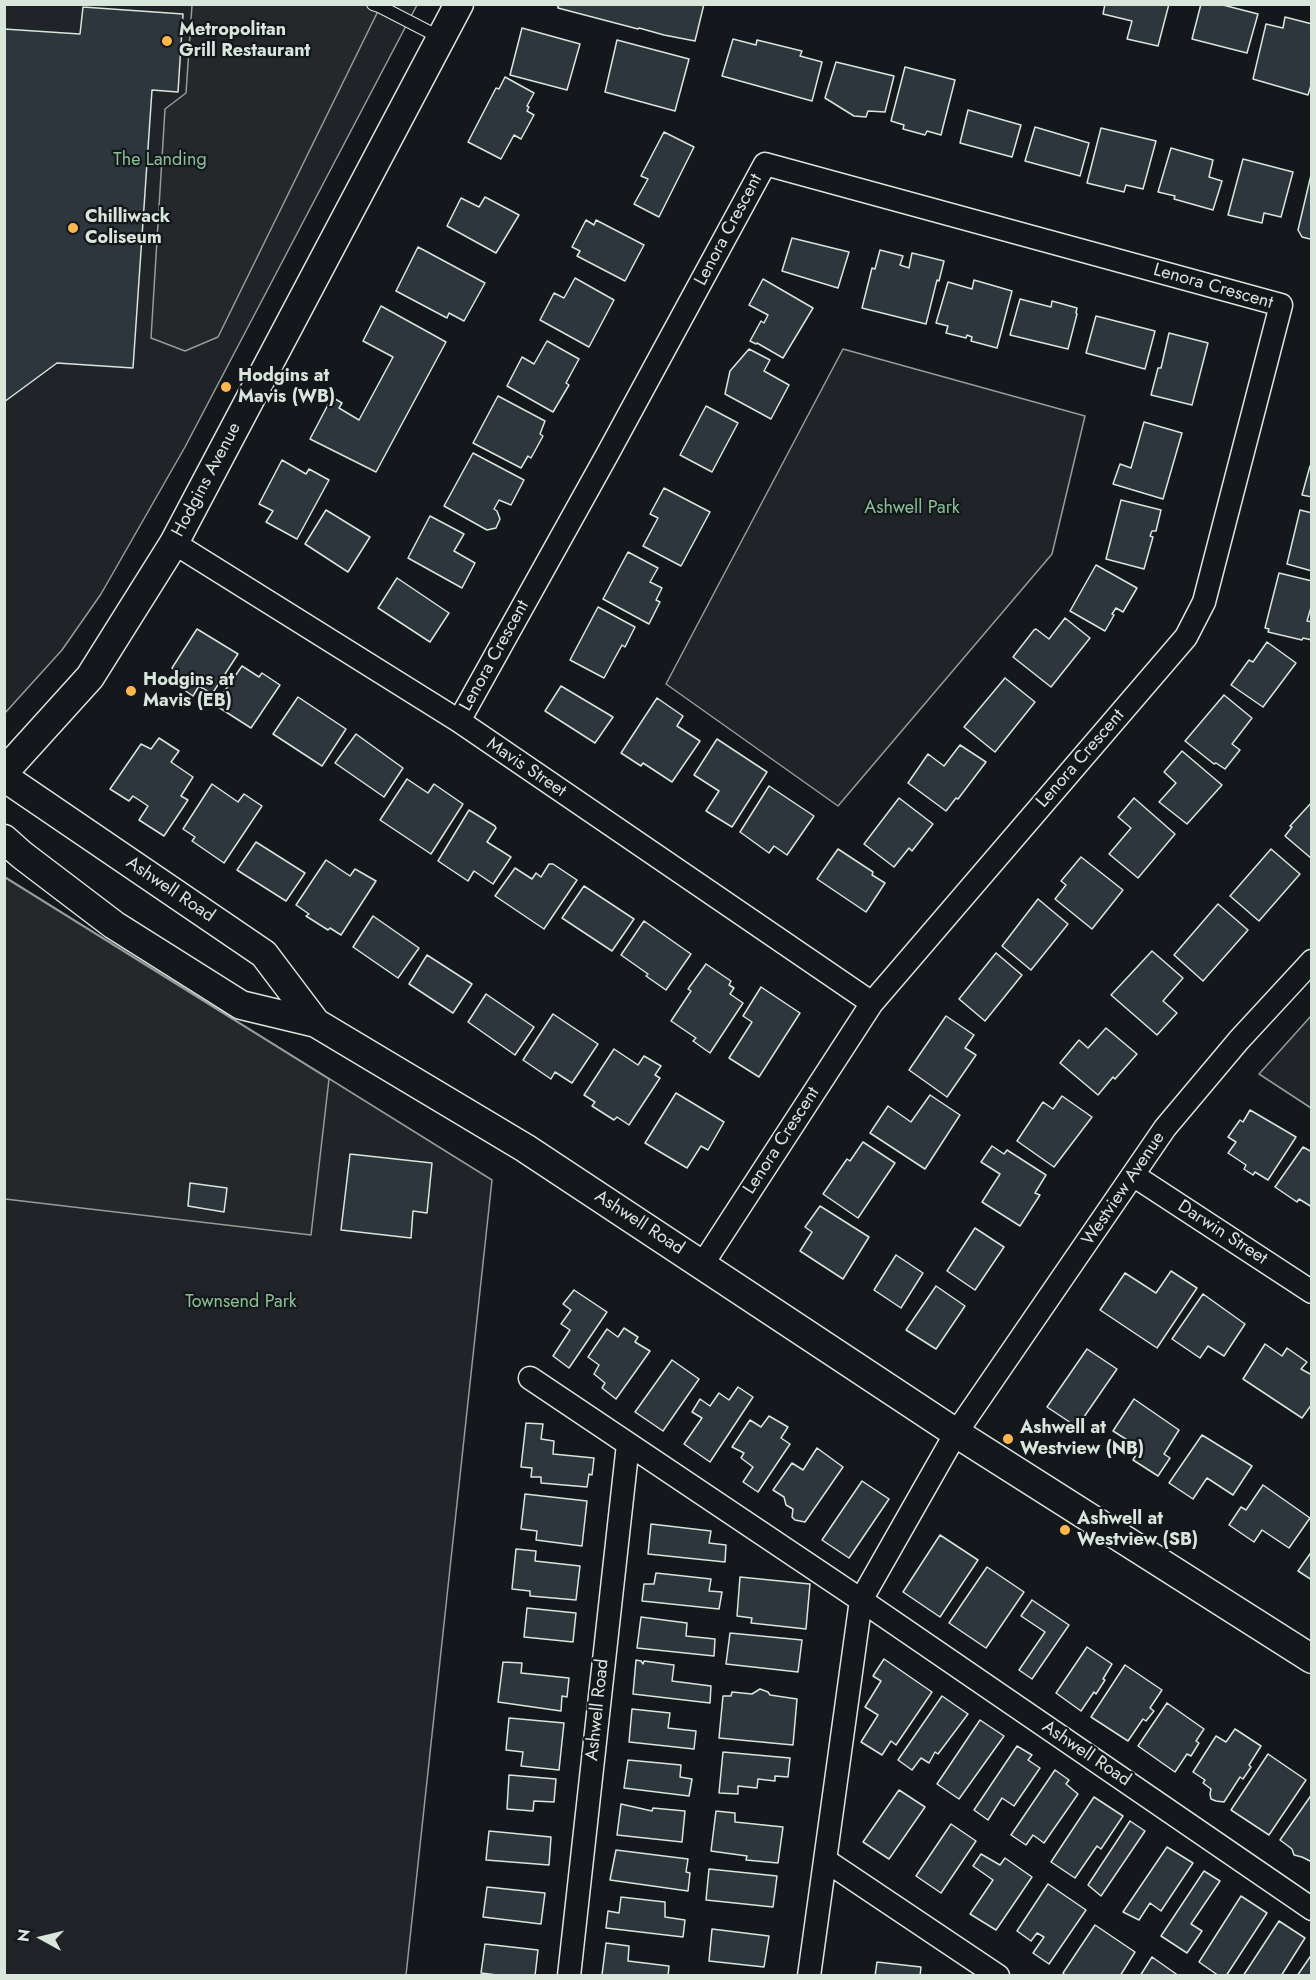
<!DOCTYPE html>
<html>
<head>
<meta charset="utf-8">
<style>
  body { margin:0 }
  #map { position:relative; width:1316px; height:1980px; overflow:hidden; background:#14181c; font-family:Jost,sans-serif }
  canvas { display:block }
  .frame { position:absolute; inset:0; border:6px solid #d8e6dc; pointer-events:none }
  .north { position:absolute; left:12px; top:1908px; width:60px; height:60px; -webkit-text-stroke:4px #14181c; paint-order:stroke; rotate:278deg; font-size:16px; font-weight:700; line-height:24px; text-align:center; color:#d8e6dc }
  .north::after { content:''; display:block; margin:auto; width:21px; height:27px; background:#d8e6dc; clip-path:polygon(50% 0,100% 100%,50% 72%,0 100%) }
</style>
</head>
<body>
<div id="map">
<canvas width="1316" height="1980"></canvas>
<div class="frame"></div>
<div class="north">N</div>
</div>
<script>
const context = document.querySelector('canvas').getContext('2d');
context.lineJoin = 'round';
function paint(path, color) { context.fillStyle = color; context.fill(path, 'evenodd'); }
const poly = rows => new Path2D(rows.map(r => 'M' + r).join(''));
function strokePath(path, color, width, dash) { context.strokeStyle = color; context.lineWidth = width; context.lineCap = dash ? 'butt' : 'round'; context.setLineDash(dash || []); context.stroke(path); }
function write(font, color, halo, rows, align = 'center') {
  context.font = font + ' Jost,sans-serif'; context.lineWidth = 4.5; context.setLineDash([]); context.textBaseline = 'middle'; context.strokeStyle = halo; context.fillStyle = color; for (const [text, x, y, turn = 0] of rows) {
    context.save(); context.translate(x, y); context.rotate((+turn || 0) * Math.PI / 180); context.textAlign = isNaN(turn) ? turn : align; if (halo) context.strokeText(text, 0, 0); context.fillText(text, 0, 0); context.restore();
  }
}
const green = poly([
  [5,5,417,5,185,447,101,594,62,650,5,713,5,5],
  [843,349,1085,416,1052,554,838,806,666,684,843,349],
  [5,877,492,1180,406,1975,5,1975,5,877],
  [1311,1016,1311,1108,1259,1074,1311,1016]
]);
paint(green, '#202428');
strokePath(green, '#939e99', 1.5);
const parking = poly([
  [192,5,381,5,218,337,185,351,151,338,165,109,186,93,192,5],
  [4,877,329,1079,311,1235,5,1199,4,877]
]);
paint(parking, '#24282b');
strokePath(parking, '#939e99', 1.5);
const building = poly([
  [554,4,704,4,695,41,664,35,639,28,638,29,558,8,558,6,554,4],
  [1105,4,1169,4,1158,46,1127,39,1132,21,1103,14,1105,4],
  [1201,4,1219,4,1258,14,1247,53,1192,39,1201,4],
  [83,7,183,14,178,92,152,90,133,368,57,363,4,402,4,29,80,34,83,7],
  [1285,17,1312,24,1312,82,1308,95,1253,79,1266,24,1283,28,1285,17],
  [522,28,580,44,567,90,510,75,522,28],
  [733,39,756,45,757,40,802,51,800,56,822,62,812,101,722,76,733,39],
  [617,40,689,59,675,111,605,92,617,40],
  [836,62,894,76,885,112,868,111,866,117,854,116,825,98,836,62],
  [905,67,955,80,941,135,927,131,925,135,903,129,904,125,891,121,905,67],
  [505,77,534,93,527,106,529,107,527,111,534,115,521,139,514,135,501,159,468,142,496,88,499,89,505,77],
  [968,110,1021,125,1012,157,960,143,968,110],
  [1035,127,1089,143,1080,176,1025,161,1035,127],
  [1101,128,1156,141,1143,189,1126,185,1124,192,1087,183,1101,128],
  [664,132,694,147,659,217,634,204,648,179,641,176,664,132],
  [1171,148,1213,160,1209,177,1222,181,1213,210,1174,199,1175,196,1158,192,1171,148],
  [1243,159,1293,172,1281,217,1264,213,1262,223,1228,215,1243,159],
  [1311,175,1312,238,1310,239,1302,237,1298,230,1311,175],
  [485,197,519,215,496,253,447,226,461,198,479,207,485,197],
  [586,220,594,225,596,220,644,245,625,281,577,256,580,251,572,247,586,220],
  [792,238,849,252,838,288,782,271,792,238],
  [418,247,485,283,464,321,449,313,447,318,396,291,418,247],
  [880,250,903,256,900,265,909,268,912,253,944,261,939,281,937,280,926,324,862,308,872,268,875,269,880,250],
  [575,278,614,300,589,347,540,320,554,293,564,298,575,278],
  [763,279,813,308,783,358,757,343,756,344,750,341,761,321,764,323,768,315,749,305,763,279],
  [974,280,1012,291,997,348,971,341,972,337,967,335,966,338,946,333,948,326,936,323,948,282,972,289,974,280],
  [1020,299,1051,307,1052,301,1077,308,1076,313,1077,314,1068,349,1010,335,1020,299],
  [381,306,446,342,376,472,310,439,332,397,342,403,339,408,359,420,393,357,363,341,381,306],
  [1096,316,1155,331,1145,369,1086,353,1096,316],
  [1169,333,1208,343,1192,405,1151,395,1158,368,1161,368,1169,333],
  [547,341,579,359,566,383,569,385,553,412,507,386,522,357,534,364,547,341],
  [749,349,770,360,764,371,789,385,771,419,725,394,730,371,749,349],
  [498,396,545,421,540,434,543,436,531,458,528,456,521,468,473,443,498,396],
  [706,406,738,423,712,472,680,455,706,406],
  [1144,422,1182,433,1163,499,1113,484,1120,464,1131,468,1144,422],
  [473,453,524,480,511,505,499,500,494,509,497,511,500,519,496,528,487,530,444,506,473,453],
  [282,460,306,474,309,469,329,480,297,539,266,522,273,511,259,504,282,460],
  [1310,466,1312,466,1312,497,1302,495,1310,466],
  [664,488,710,512,681,566,643,546,658,518,650,514,664,488],
  [1121,500,1161,510,1156,531,1152,531,1150,536,1153,537,1144,569,1106,559,1121,500],
  [326,510,370,537,348,572,305,544,326,510],
  [1300,510,1312,513,1312,571,1287,564,1300,510],
  [430,516,464,534,454,551,475,563,462,588,408,558,430,516],
  [628,552,658,568,650,582,662,588,656,600,660,602,649,624,603,599,628,552],
  [1096,565,1137,588,1123,612,1116,608,1112,614,1114,615,1105,631,1070,611,1096,565],
  [1279,573,1312,581,1312,604,1307,621,1312,622,1312,640,1303,638,1302,640,1268,632,1269,629,1265,628,1279,573],
  [397,578,449,613,430,642,378,608,397,578],
  [598,607,635,627,625,647,622,645,604,678,570,660,598,607],
  [1065,618,1090,638,1051,687,1013,657,1034,630,1036,629,1049,639,1065,618],
  [197,629,238,654,212,694,199,686,193,696,171,681,177,672,172,668,197,629],
  [1267,642,1296,663,1263,707,1231,685,1249,660,1253,662,1267,642],
  [242,666,259,677,262,673,280,685,251,728,215,705,242,666],
  [1005,678,1035,702,995,752,964,727,1005,678],
  [561,686,613,717,595,743,545,711,561,686],
  [1224,695,1252,718,1232,744,1240,750,1225,769,1216,763,1214,764,1185,741,1224,695],
  [298,697,346,729,322,766,273,734,298,697],
  [657,698,683,716,677,726,700,741,672,782,643,763,641,766,621,753,657,698],
  [356,734,403,768,384,797,335,763,356,734],
  [159,738,179,751,171,762,193,777,181,796,188,800,164,836,139,820,148,806,133,796,129,801,110,789,141,744,151,749,159,738],
  [717,739,767,772,732,827,706,811,719,791,694,775,717,739],
  [960,745,986,762,958,799,956,798,946,811,908,783,928,754,944,766,960,745],
  [1182,751,1222,785,1187,824,1159,802,1176,783,1164,772,1182,751],
  [407,779,428,793,434,784,463,804,431,854,380,820,407,779],
  [212,784,238,802,244,794,262,806,224,863,192,841,195,837,183,829,212,784],
  [769,786,814,816,787,855,774,846,769,853,740,832,769,786],
  [899,798,933,824,912,851,909,848,894,867,864,844,899,798],
  [1134,798,1175,834,1138,878,1109,854,1131,828,1118,817,1134,798],
  [1312,802,1312,859,1285,836,1292,827,1290,826,1312,802],
  [469,810,495,826,496,828,487,842,511,857,493,884,474,871,468,881,438,861,469,810],
  [256,842,305,873,286,901,237,870,256,842],
  [838,849,873,872,872,875,885,883,866,912,817,879,838,849],
  [1271,849,1300,874,1259,921,1230,896,1271,849],
  [1081,857,1123,890,1092,929,1055,899,1066,885,1061,881,1081,857],
  [326,860,350,876,355,869,376,881,341,935,330,928,328,930,306,916,309,914,296,905,326,860],
  [549,864,553,864,577,880,544,929,495,896,515,868,532,879,536,873,541,877,549,864],
  [584,886,634,919,612,951,562,918,584,886],
  [1038,899,1068,924,1031,970,1002,946,1038,899],
  [1218,904,1248,930,1203,981,1174,955,1218,904],
  [373,916,419,948,398,978,353,947,373,916],
  [644,921,691,954,666,990,646,976,648,974,621,955,644,921],
  [1152,951,1183,978,1163,1001,1177,1013,1157,1035,1111,995,1152,951],
  [996,953,1022,975,985,1021,959,999,996,953],
  [427,955,472,984,453,1013,409,984,427,955],
  [706,964,731,981,729,985,734,988,730,994,743,1003,710,1053,693,1041,696,1038,671,1021,691,991,688,989,706,964],
  [761,987,800,1013,759,1077,729,1058,752,1022,743,1016,761,987],
  [486,994,534,1027,515,1055,468,1022,486,994],
  [553,1014,598,1044,572,1083,555,1072,551,1079,523,1060,553,1014],
  [946,1016,974,1035,965,1048,976,1055,947,1097,909,1070,946,1016],
  [1106,1028,1137,1054,1115,1079,1113,1077,1098,1095,1060,1063,1079,1040,1088,1048,1106,1028],
  [614,1049,638,1065,644,1056,661,1066,655,1075,660,1078,629,1125,617,1117,614,1120,592,1106,595,1102,584,1095,614,1049],
  [676,1093,724,1122,708,1150,701,1146,687,1168,645,1143,676,1093],
  [930,1095,960,1115,925,1169,870,1133,888,1106,911,1122,930,1095],
  [1062,1096,1092,1117,1054,1167,1017,1141,1043,1102,1053,1109,1062,1096],
  [1250,1110,1296,1137,1268,1180,1255,1172,1253,1175,1244,1169,1246,1165,1228,1153,1236,1142,1228,1137,1240,1120,1243,1122,1250,1110],
  [863,1142,895,1163,858,1218,823,1194,847,1159,850,1161,863,1142],
  [992,1146,1004,1154,1007,1150,1046,1175,1035,1193,1040,1195,1020,1226,982,1202,1000,1174,981,1162,992,1146],
  [1303,1147,1312,1152,1312,1207,1299,1199,1297,1202,1275,1187,1303,1147],
  [350,1154,432,1163,427,1213,413,1211,411,1238,341,1230,350,1154],
  [190,1183,227,1188,224,1212,188,1206,190,1183],
  [820,1206,869,1237,843,1279,800,1251,812,1232,805,1227,820,1206],
  [975,1228,1004,1247,975,1290,947,1271,975,1228],
  [896,1255,923,1273,901,1308,874,1290,896,1255],
  [1171,1271,1197,1288,1157,1348,1100,1310,1125,1273,1156,1293,1171,1271],
  [936,1286,965,1306,936,1349,906,1330,936,1286],
  [574,1290,607,1312,569,1368,553,1356,570,1330,561,1324,571,1310,563,1304,574,1290],
  [1203,1294,1245,1324,1224,1356,1208,1346,1200,1358,1172,1339,1203,1294],
  [624,1328,638,1337,635,1342,650,1351,616,1399,602,1388,605,1383,594,1374,599,1365,588,1357,607,1329,618,1337,624,1328],
  [1265,1344,1282,1356,1287,1348,1307,1362,1301,1369,1312,1375,1312,1404,1302,1418,1243,1379,1265,1344],
  [1087,1349,1117,1369,1077,1427,1047,1407,1087,1349],
  [672,1360,699,1379,663,1431,635,1412,672,1360],
  [738,1387,753,1397,710,1462,684,1444,702,1418,692,1412,700,1399,710,1406,719,1393,729,1400,738,1387],
  [1134,1399,1179,1430,1164,1454,1170,1458,1158,1476,1133,1460,1140,1448,1113,1431,1134,1399],
  [769,1416,788,1427,781,1438,790,1444,758,1492,743,1482,753,1467,741,1458,744,1453,732,1447,750,1420,761,1427,769,1416],
  [526,1423,543,1424,541,1439,554,1441,553,1454,594,1458,592,1475,589,1474,587,1487,541,1483,541,1477,531,1477,532,1468,521,1467,526,1423],
  [1202,1435,1252,1466,1233,1495,1207,1478,1193,1499,1169,1483,1202,1435],
  [817,1448,843,1467,805,1522,795,1520,792,1517,793,1509,786,1505,784,1497,773,1490,792,1463,803,1470,817,1448],
  [862,1481,889,1499,849,1558,822,1540,862,1481],
  [1263,1485,1310,1518,1289,1548,1262,1530,1254,1542,1229,1525,1241,1507,1246,1510,1263,1485],
  [525,1494,587,1501,582,1546,536,1540,537,1531,521,1529,525,1494],
  [651,1524,711,1531,709,1543,726,1545,725,1562,648,1554,651,1524],
  [940,1535,978,1560,940,1617,903,1592,940,1535],
  [516,1549,536,1551,535,1561,580,1566,576,1600,530,1596,530,1591,512,1589,516,1549],
  [1312,1551,1312,1580,1298,1571,1312,1551],
  [987,1567,1024,1592,986,1648,949,1623,987,1567],
  [656,1573,711,1579,709,1591,722,1592,719,1609,642,1601,644,1584,654,1584,656,1573],
  [740,1577,810,1584,806,1629,751,1623,752,1618,737,1616,740,1577],
  [1032,1600,1069,1625,1032,1679,1019,1670,1045,1632,1021,1616,1032,1600],
  [527,1608,576,1613,573,1642,524,1637,527,1608],
  [641,1617,687,1623,686,1636,715,1639,714,1656,637,1648,641,1617],
  [730,1633,802,1640,798,1672,726,1664,730,1633],
  [1087,1647,1112,1664,1103,1679,1105,1680,1096,1694,1094,1692,1081,1711,1056,1693,1087,1647],
  [884,1659,932,1692,896,1745,891,1741,882,1755,861,1742,878,1715,865,1707,881,1681,873,1676,884,1659],
  [636,1660,641,1661,643,1664,644,1661,674,1665,672,1681,711,1686,710,1703,633,1694,636,1660],
  [503,1662,522,1663,521,1673,569,1678,567,1697,562,1696,561,1711,498,1702,503,1662],
  [1125,1665,1162,1690,1150,1708,1154,1711,1146,1721,1143,1719,1128,1741,1091,1717,1125,1665],
  [760,1689,768,1692,770,1695,797,1699,793,1745,719,1738,723,1696,731,1696,732,1692,752,1694,760,1689],
  [942,1696,968,1714,938,1754,935,1752,929,1763,921,1758,912,1770,898,1760,942,1696],
  [1167,1703,1204,1729,1196,1741,1199,1743,1191,1756,1187,1754,1175,1772,1138,1746,1167,1703],
  [632,1709,670,1713,668,1728,696,1731,694,1749,629,1742,632,1709],
  [509,1718,564,1723,559,1770,521,1766,523,1752,506,1750,509,1718],
  [980,1720,1004,1736,959,1799,937,1784,980,1720],
  [1235,1729,1261,1746,1249,1765,1251,1767,1243,1779,1240,1777,1224,1802,1216,1801,1211,1799,1210,1794,1211,1789,1203,1783,1205,1780,1193,1772,1216,1736,1226,1742,1235,1729],
  [1017,1746,1032,1755,1028,1760,1040,1768,1014,1806,1002,1798,988,1820,974,1810,1017,1746],
  [723,1752,790,1758,788,1777,775,1776,775,1781,758,1779,757,1788,738,1786,738,1794,719,1793,723,1752],
  [1268,1754,1306,1780,1269,1835,1231,1810,1268,1754],
  [628,1760,681,1765,680,1777,692,1779,689,1796,624,1788,628,1760],
  [1055,1770,1069,1780,1066,1784,1078,1794,1044,1843,1033,1835,1026,1845,1011,1835,1055,1770],
  [509,1775,556,1779,554,1802,534,1801,533,1811,507,1809,509,1775],
  [899,1790,925,1807,889,1859,863,1842,899,1790],
  [1312,1794,1312,1862,1302,1857,1294,1855,1292,1849,1280,1840,1312,1794],
  [1094,1797,1123,1816,1101,1849,1097,1846,1075,1878,1051,1862,1094,1797],
  [621,1804,652,1811,653,1808,685,1811,682,1842,617,1835,621,1804],
  [716,1811,735,1813,735,1822,783,1827,778,1863,746,1860,747,1856,711,1851,716,1811],
  [1130,1821,1145,1831,1101,1896,1088,1885,1130,1821],
  [951,1824,976,1841,941,1893,916,1876,951,1824],
  [489,1831,551,1837,549,1865,486,1860,489,1831],
  [1167,1847,1193,1863,1161,1911,1150,1903,1139,1920,1123,1912,1167,1847],
  [616,1850,688,1859,686,1872,690,1873,688,1891,610,1880,616,1850],
  [981,1854,1000,1865,1005,1858,1032,1877,996,1930,970,1914,993,1880,973,1866,981,1854],
  [709,1869,777,1876,773,1907,706,1900,709,1869],
  [1204,1871,1220,1881,1191,1924,1202,1931,1187,1953,1161,1936,1204,1871],
  [1048,1884,1086,1910,1049,1964,1033,1953,1044,1937,1037,1933,1031,1941,1017,1931,1048,1884],
  [487,1887,545,1893,541,1924,483,1917,487,1887],
  [1241,1896,1267,1913,1226,1976,1219,1976,1199,1962,1241,1896],
  [621,1897,665,1902,665,1917,685,1920,683,1937,606,1928,608,1911,619,1913,621,1897],
  [1279,1921,1305,1938,1281,1976,1243,1976,1279,1921],
  [1095,1925,1135,1952,1120,1976,1066,1976,1063,1973,1095,1925],
  [712,1929,769,1936,764,1967,709,1961,712,1929],
  [606,1943,629,1946,628,1961,669,1966,668,1976,602,1975,606,1943],
  [485,1944,538,1950,535,1976,505,1976,481,1973,485,1944],
  [1312,1954,1312,1976,1297,1976,1312,1954],
  [1152,1957,1179,1976,1140,1976,1152,1957],
  [877,1962,921,1967,920,1976,875,1976,877,1962]
]);
paint(building, '#2c363c');
strokePath(building, '#d8e6dc', 1.5);
const service = poly([
  [373,4,379,6,441,38]
]);
const minor = poly([
  [174,543,459,721,872,1003],
  [459,721,607,455,765,164,1281,305,1204,602,1186,637,872,1003,702,1265],
  [1133,1175,1312,1292],
  [530,1378,861,1600,1312,1909],
  [825,1860,998,1976],
  [569,1976,628,1444],
  [809,1976,861,1600,956,1433,1165,1128,1239,1040,1312,961]
]);
const tertiary = poly([
  [4,772,90,677,174,543,459,4],
  [4,777,264,954,316,1023],
  [4,839,22,855,114,925,241,1005,316,1023,525,1148,956,1433,1312,1659]
]);
strokePath(service, '#d8e6dc', 14);
strokePath(minor, '#d8e6dc', 25);
strokePath(tertiary, '#d8e6dc', 31);
strokePath(service, '#14181c', 12);
strokePath(minor, '#14181c', 22);
strokePath(tertiary, '#14181c', 28);
for (const [x, y, r, color] of [
  [167,41,6,"#ffb74d"],
  [73,228,6,"#ffb74d"],
  [226,387,6,"#ffb74d"],
  [131,691,6,"#ffb74d"],
  [1008,1439,6,"#ffb74d"],
  [1065,1530,6,"#ffb74d"]
]) { const dot = new Path2D(); dot.arc(x, y, r, 0, 2 * Math.PI); context.fillStyle = color; context.fill(dot); strokePath(dot, '#14181c', 2); }
write('bold 18px', '#d8e6dc', '#14181c', [
  ["Metropolitan",179,31],
  ["Grill Restaurant",179,52],
  ["Chilliwack",85,218],
  ["Coliseum",85,239],
  ["Hodgins at",238,377],
  ["Mavis (WB)",238,398],
  ["Hodgins at",143,681],
  ["Mavis (EB)",143,702],
  ["Ashwell at",1020,1429],
  ["Westview (NB)",1020,1450],
  ["Ashwell at",1077,1520],
  ["Westview (SB)",1077,1541]
], 'left');
write('18px', '#8ac095', '#14181c', [
  ["The Landing",160,161],
  ["Ashwell Park",912,509],
  ["Townsend Park",241,1303]
]);
write('18px', '#d8e6dc', '#14181c', [
  ["Lenora Crescent",729,230,-62],
  ["Lenora Crescent",1213,287,16],
  ["Hodgins Avenue",207,480,-62],
  ["Lenora Crescent",495,656,-61],
  ["Lenora Crescent",1081,759,-49],
  ["Mavis Street",526,768,34],
  ["Ashwell Road",170,890,34],
  ["Lenora Crescent",782,1141,-57],
  ["Westview Avenue",1124,1189,-56],
  ["Ashwell Road",639,1223,33],
  ["Darwin Street",1222,1233,33],
  ["Ashwell Road",598,1710,-84],
  ["Ashwell Road",1086,1754,34]
]);
</script>
</body>
</html>
